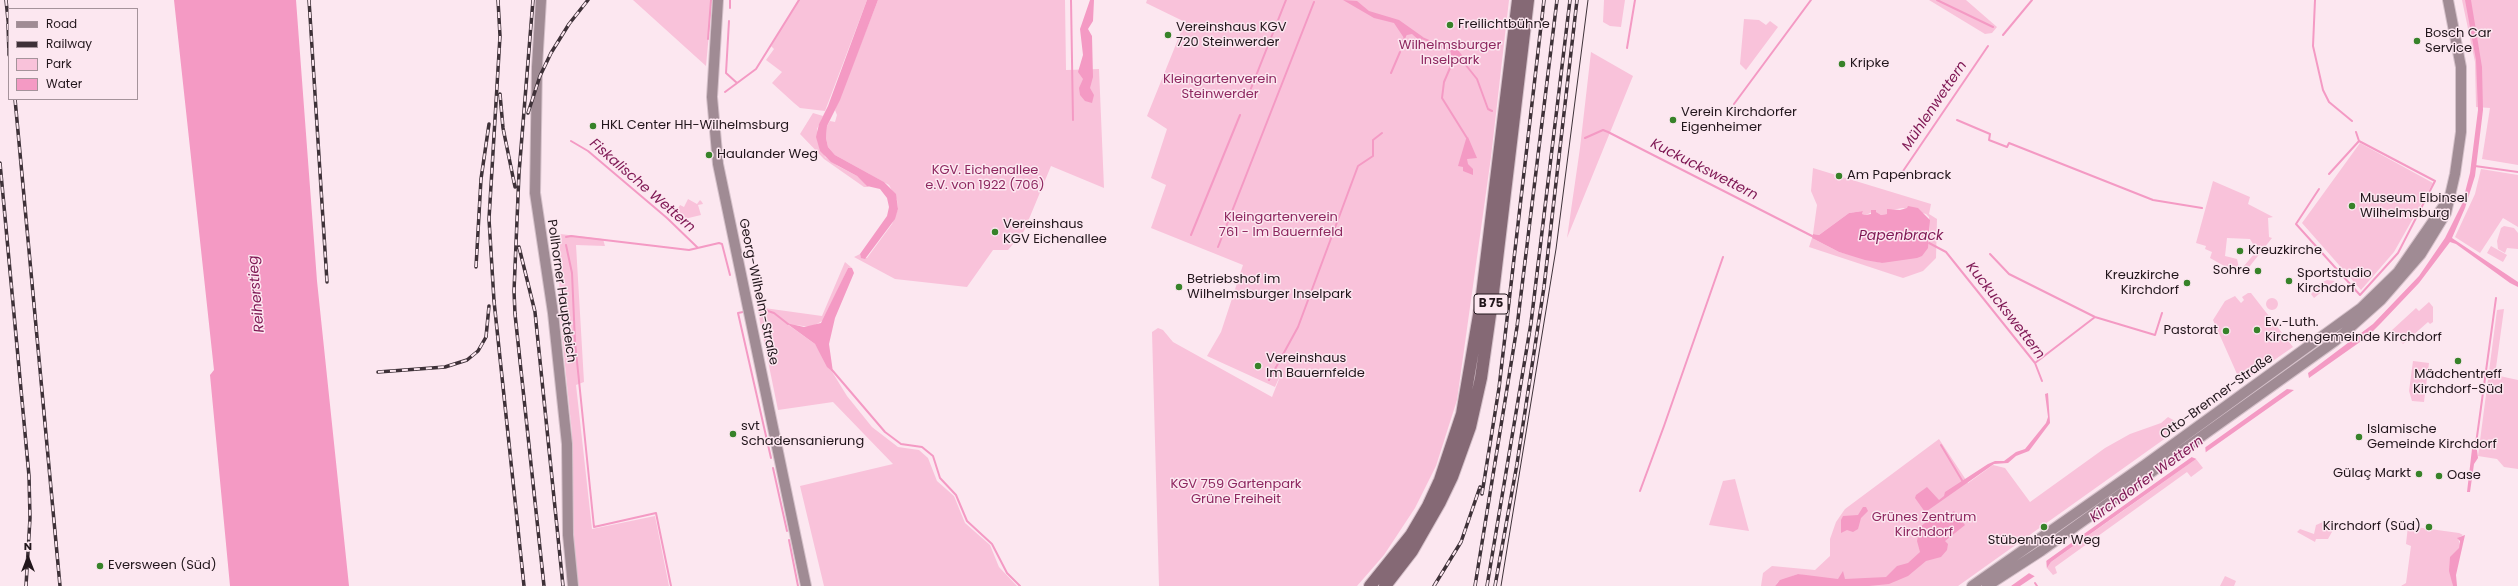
<!DOCTYPE html>
<html>
<head>
<meta charset="utf-8">
<style>
  body { margin:0 }
  #map { position:relative; width:2518px; height:586px; overflow:hidden; background:#fce7f0; font-family:Poppins,sans-serif }
  canvas { display:block }
  .legend { position:absolute; left:8px; top:8px; width:130px; height:92px; box-sizing:border-box; background:#fce7f0; border:1px solid #a5939b; margin:0; padding:5px 7px; list-style:none; font-size:12px; color:#22161c }
  .legend li { display:flex; align-items:center; gap:8px; height:20px }
  .legend b { width:20px; border:1px solid #a5939b }
  .north { position:absolute; left:8px; top:538px; width:40px; height:40px; -webkit-text-stroke:3px #fce7f0; paint-order:stroke; rotate:0deg; font-size:11px; font-weight:700; line-height:16px; text-align:center; color:#22161c }
  .north::after { content:''; display:block; margin:auto; width:14px; height:18px; background:#22161c; clip-path:polygon(50% 0,100% 100%,50% 72%,0 100%) }
</style>
</head>
<body>
<div id="map">
<canvas width="2518" height="586"></canvas>
<ul class="legend">
<li><b style="height:5px;background:#a08b94"></b>Road</li>
<li><b style="height:5px;background:#3e3138"></b>Railway</li>
<li><b style="height:11px;background:#f9c2da"></b>Park</li>
<li><b style="height:11px;background:#f49ac4"></b>Water</li>
</ul>
<div class="north">N</div>
</div>
<script>
const context = document.querySelector('canvas').getContext('2d');
context.lineJoin = 'round';
function paint(path, color) { context.fillStyle = color; context.fill(path, 'evenodd'); }
const poly = rows => new Path2D(rows.map(r => 'M' + r).join(''));
function strokePath(path, color, width, dash) { context.strokeStyle = color; context.lineWidth = width; context.lineCap = dash ? 'butt' : 'round'; context.setLineDash(dash || []); context.stroke(path); }
function write(font, color, halo, rows, align = 'center') {
  context.font = font + ' Poppins,sans-serif'; context.lineWidth = 3; context.setLineDash([]); context.textBaseline = 'middle'; context.strokeStyle = halo; context.fillStyle = color; for (const [text, x, y, turn = 0] of rows) {
    context.save(); context.translate(x, y); context.rotate((+turn || 0) * Math.PI / 180); context.textAlign = isNaN(turn) ? turn : align; if (halo) context.strokeText(text, 0, 0); context.fillText(text, 0, 0); context.restore();
  }
}
paint(poly([
  [633,0,712,0,706,66],
  [798,0,867,0,825,111,800,108,794,103,772,83,782,72,766,60,774,49,771,46],
  [878,0,1065,0,1066,70,1099,69,1104,188,1051,166,1024,231,1008,250,993,250,967,287,895,279,854,257,860,254,861,257,867,258,892,224,898,209,897,200,889,185,835,155,828,147,826,138,827,126,830,121,835,122,837,115,835,110],
  [1147,0,1509,0,1491,157,1457,400,1436,466,1415,508,1384,555,1357,586,1159,586,1152,332,1158,328,1163,330,1173,342,1272,397,1283,369,1275,387,1207,356,1221,332,1243,265,1151,228,1166,185,1151,178,1167,129,1147,116,1185,22,1146,3],
  [1604,0,1625,0,1621,27,1610,26,1603,22],
  [1929,0,1966,0,1997,27,1992,33,1985,34],
  [2462,0,2518,0,2518,165,2482,159,2490,108,2476,107,2475,62],
  [1744,19,1759,20,1766,25,1770,21,1778,27,1746,70,1740,64],
  [1591,52,1633,76,1567,238,1580,148],
  [813,113,823,116,817,129,825,157,838,166,857,176,869,187,864,187,824,159,800,134],
  [2360,143,2433,183,2394,252,2361,290,2302,223],
  [1813,168,1931,204,1929,214,1937,219,1936,258,1923,271,1903,278,1809,247,1812,238,1839,252,1882,263,1929,243,1930,232,1929,217,1926,214,1903,208,1891,210,1887,214,1881,215,1875,212,1876,210,1866,215,1862,214,1863,211,1849,213,1819,235,1813,234,1817,205,1811,191],
  [2481,169,2518,175,2518,227,2503,218,2480,253,2455,237,2475,194],
  [2213,181,2250,197,2248,204,2273,217,2268,218,2269,237,2272,238,2246,271,2243,267,2255,253,2257,244,2253,244,2250,239,2227,238,2225,256,2237,259,2239,268,2235,272,2210,258,2212,252,2205,249,2206,246,2196,243],
  [688,199,697,204,700,200,702,202,703,204,698,205,701,215,676,221,678,217,674,215,680,205,684,207],
  [2504,226,2514,228,2518,233,2518,249,2507,248,2505,253,2498,249,2497,241,2501,228],
  [560,234,603,239,605,246,576,245,584,382,576,385,592,529,655,516,669,586,577,586,572,523,572,433,559,307],
  [2491,246,2507,255,2503,262,2487,253],
  [845,262,852,268,848,268,824,320,811,327,787,324,815,344,847,396,872,427,898,447,919,450,928,458,937,481,954,496,965,523,990,545,999,567,1017,586,824,586,800,486,893,464,833,402,778,410,757,307,822,316],
  [2327,280,2335,281,2314,298,2311,294,2315,290,2312,287],
  [2248,293,2251,293,2293,347,2241,383,2213,320,2225,301,2235,296,2241,303,2244,300,2242,297],
  '2266 304a6 6 0 1 1 12 0a6 6 0 1 1-12 0Z',
  [2429,302,2433,307,2433,322,2430,324,2428,322,2403,344,2391,331,2416,308,2419,311],
  [2504,309,2495,375,2518,380,2518,469,2504,467,2497,459,2478,456,2497,310],
  [2413,361,2429,363,2424,402,2412,401,2409,391],
  [2168,417,2175,421,2177,430,1958,586,1823,586,1811,577,1798,574,1778,582,1775,586,1761,586,1763,573,1772,566,1815,570,1830,556,1830,539,1836,522,1845,509,1939,439,1968,483,1993,465,2005,468,2030,502,2105,448,2130,434,2161,423],
  [2196,459,2203,468,2191,477,2187,472,2055,567,2057,573,2053,575,2047,568,2051,562],
  [1735,479,1749,531,1709,525,1723,481],
  [2323,522,2329,523,2333,530,2328,539,2316,539,2315,542,2297,532,2300,529,2314,534,2316,525],
  [2408,526,2459,533,2463,535,2458,538,2460,545,2452,578,2453,586,2401,586,2406,583,2411,546,2406,544],
  [2225,576,2236,581,2234,586,2220,586]
]), '#f9c2da');
paint(poly([
  [174,0,296,0,317,281,349,586,230,586,210,375,214,370],
  [867,0,878,0,840,100,827,126,826,138,828,147,835,155,884,182,896,194,898,209,895,219,865,259,861,258,860,254,887,216,889,207,887,198,880,189,867,186,857,176,831,162,820,151,816,137,819,124,828,106],
  [1090,0,1094,0,1093,21,1088,29,1092,36,1093,77,1090,88,1094,95,1092,103,1085,101,1080,95,1079,88,1083,79,1078,72,1083,55,1080,29],
  [1343,0,1357,1,1369,11,1399,20,1423,37,1421,42,1412,34,1407,35,1404,38,1394,23,1374,18],
  [2465,0,2471,0,2482,67,2483,110,2475,176,2465,208,2452,238,2518,282,2518,287,2510,283,2456,244,2450,242,2419,283,2381,323,2367,337,2309,378,2308,373,2373,324,2419,276,2445,238,2462,204,2470,173,2478,110,2476,60],
  [1450,48,1458,50,1465,59,1452,60],
  [1468,137,1477,158,1467,159,1468,164,1473,169,1473,175,1463,171,1463,167,1458,166,1466,139],
  [1908,206,1918,208,1930,220,1928,248,1922,256,1917,258,1882,263,1865,260,1839,252,1812,238,1813,234,1819,235,1849,213,1863,211,1862,214,1866,215,1871,214,1871,210,1876,210,1876,212,1881,215,1887,214,1887,209,1900,210,1907,208],
  [848,268,852,268,854,273,835,318,829,344,833,372,827,367,815,344,786,323,804,327,821,323],
  [2287,389,2294,390,2121,512,2051,562,2047,568,2020,586,2011,586],
  [2048,393,2050,423,2029,451,2016,456,2008,463,1994,464,1927,511,1934,520,1939,516,1942,520,1954,511,1965,525,1945,541,1948,544,1947,550,1941,557,1926,561,1908,576,1889,584,1869,586,1775,586,1780,580,1798,574,1838,579,1843,571,1845,579,1886,577,1897,566,1908,563,1920,552,1917,541,1920,527,1930,519,1915,498,1916,495,1927,487,1939,500,1944,496,1945,492,1988,464,1995,461,2004,461,2016,452,2025,449,2046,423,2048,417,2045,394],
  [2472,449,2477,450,2478,458,2474,464,2470,492,2467,492],
  [1863,507,1866,507,1868,511,1861,518,1858,529,1853,532,1847,530,1841,533,1841,520,1843,516,1858,515],
  [2465,535,2456,575,2457,586,2453,586,2449,571,2450,557,2459,548,2460,541,2457,538]
]), '#f49ac4');
paint(poly([
  [2205,445,2206,455,2199,460,2189,456],
  [2046,557,2047,570,2036,577,2027,572]
]), '#fce7f0');
strokePath(poly([
  [1071,0,1073,120],
  [1937,0,1993,27],
  [2315,0,2313,46,2323,90,2329,102,2352,121],
  [730,8,730,0],
  [729,21,726,73,737,83],
  [2003,35,2032,0],
  [1422,38,1452,51],
  [708,39,711,0],
  [1402,46,1405,36],
  [1627,48,1635,0],
  [1461,59,1477,79,1488,109,1492,111],
  [1453,61,1444,82,1442,98,1467,138],
  [1391,73,1400,52],
  [725,92,756,69,799,0],
  [1248,96,1286,0],
  [1734,104,1811,0],
  [1957,120,1990,134,1989,140,2007,147,2009,143,2153,200,2202,208],
  [2356,132,2359,141],
  [1585,138,1603,130,1608,132,1812,236],
  [571,141,588,151,667,218,698,248],
  [2475,166,2518,172],
  [2329,174,2359,141],
  [1899,177,1988,46],
  [2319,189,2296,224,2360,295,2398,253,2435,181,2359,141],
  [1191,235,1240,115],
  [566,237,571,236,689,250,719,243,722,244,730,275],
  [1929,243,1946,252,2035,363,2042,381],
  [566,245,572,273,575,342,594,527,656,513,671,586],
  [1218,247,1314,2],
  [1990,254,2009,274,2095,317,2155,335,2162,313],
  [762,309,774,313,788,324],
  [743,312,738,313,771,458],
  [2035,363,2095,317],
  [832,370,885,432,901,444,922,447,933,456,940,478,956,495,967,521,992,544,1007,573,1020,586],
  [1269,380,1298,327,1358,166,1373,156,1373,140,1382,133],
  [1941,445,1963,482],
  [2475,451,2496,298],
  [773,468,787,531],
  [1640,491,1664,426,1723,257],
  [789,540,798,586],
  [2035,583,2037,586]
]), '#f49ac4', 2);
const secondary = poly([
  [541,0,537,67,535,193,553,313,567,444,568,535,573,586],
  [718,0,712,97,718,164,806,586],
  [1972,586,2146,464,2361,308,2398,272,2447,201],
  [1987,586,2041,551,2335,341,2381,300,2421,254,2446,213,2455,174,2461,132,2461,67,2448,0]
]);
const trunk = poly([
  [1370,586,1411,535,1428,506,1440,480,1462,414,1481,303,1518,0],
  [1385,586,1412,551,1440,502,1452,477,1470,427,1481,378,1492,301,1528,0]
]);
strokePath(secondary, '#d5c1ca', 12);
strokePath(trunk, '#d5c1ca', 14);
strokePath(secondary, '#a08b94', 10);
strokePath(trunk, '#856975', 12);
strokePath(poly([
  [1501,586,1556,249,1588,0]
]), '#3e3138', 1);
const rail = poly([
  [6,0,9,30],
  [309,0,327,282],
  [498,0,500,36,489,219,494,301,524,586],
  [533,0,519,173,514,291,515,314,544,586],
  [8,24,9,55],
  [500,94,503,128,515,187],
  [15,99,60,586],
  [528,113,540,76,551,53,569,24,588,0],
  [0,163,29,476,30,518,26,586],
  [519,247,535,312,563,586],
  [476,267,481,179,489,124],
  [378,372,445,367,467,360,478,351,486,337,489,306],
  [1482,494,1499,388,1544,0],
  [1434,586,1461,542,1480,487],
  [1475,586,1517,327,1557,0],
  [1487,586,1531,323,1570,0],
  [1495,586,1517,464,1544,287,1577,0]
]);
strokePath(rail, '#3e3138', 3.5);
strokePath(rail, '#fce7f0', 2, [6]);
for (const [x, y, r, color] of [
  [1450,25,4,"#378229"],
  [1168,35,4,"#378229"],
  [2417,41,4,"#378229"],
  [1842,64,4,"#378229"],
  [1673,120,4,"#378229"],
  [593,126,4,"#378229"],
  [709,155,4,"#378229"],
  [1839,176,4,"#378229"],
  [2352,206,4,"#378229"],
  [995,232,4,"#378229"],
  [2240,251,4,"#378229"],
  [2258,271,4,"#378229"],
  [2289,281,4,"#378229"],
  [2187,283,4,"#378229"],
  [1179,287,4,"#378229"],
  [2257,330,4,"#378229"],
  [2226,331,4,"#378229"],
  [2458,361,4,"#378229"],
  [1258,366,4,"#378229"],
  [733,434,4,"#378229"],
  [2359,437,4,"#378229"],
  [2419,474,4,"#378229"],
  [2439,476,4,"#378229"],
  [2044,527,4,"#378229"],
  [2429,527,4,"#378229"],
  [100,566,4,"#378229"]
]) { const dot = new Path2D(); dot.arc(x, y, r, 0, 2 * Math.PI); context.fillStyle = color; context.fill(dot); strokePath(dot, '#fce7f0', 1.5); }
for (const [x, y, w] of [
  [1491,304,34]
]) { const box = new Path2D(); box.roundRect(x - w / 2, y - 10, w, 20, 3); context.fillStyle = '#fce7f0'; context.fill(box); strokePath(box, '#22161c', 1); }
write('bold 12px', '#22161c', null, [
  ["B 75",1491,304]
]);
write('13px', '#22161c', '#fce7f0', [
  ["Freilichtbühne",1458,25],
  ["Vereinshaus KGV",1176,28],
  ["720 Steinwerder",1176,43],
  ["Bosch Car",2425,34],
  ["Service",2425,49],
  ["Kripke",1850,64],
  ["Verein Kirchdorfer",1681,113],
  ["Eigenheimer",1681,128],
  ["HKL Center HH-Wilhelmsburg",601,126],
  ["Haulander Weg",717,155],
  ["Am Papenbrack",1847,176],
  ["Museum Elbinsel",2360,199],
  ["Wilhelmsburg",2360,214],
  ["Vereinshaus",1003,225],
  ["KGV Eichenallee",1003,240],
  ["Kreuzkirche",2248,251],
  ["Sohre",2250,271,"right"],
  ["Sportstudio",2297,274],
  ["Kirchdorf",2297,289],
  ["Kreuzkirche",2179,276,"right"],
  ["Kirchdorf",2179,291,"right"],
  ["Betriebshof im",1187,280],
  ["Wilhelmsburger Inselpark",1187,295],
  ["Ev.-Luth.",2265,323],
  ["Kirchengemeinde Kirchdorf",2265,338],
  ["Pastorat",2218,331,"right"],
  ["Vereinshaus",1266,359],
  ["Im Bauernfelde",1266,374],
  ["Mädchentreff",2458,375,"center"],
  ["Kirchdorf-Süd",2458,390,"center"],
  ["svt",741,427],
  ["Schadensanierung",741,442],
  ["Islamische",2367,430],
  ["Gemeinde Kirchdorf",2367,445],
  ["Gülaç Markt",2411,474,"right"],
  ["Oase",2447,476],
  ["Kirchdorf (Süd)",2421,527,"right"],
  ["Stübenhofer Weg",2044,541,"center"],
  ["Eversween (Süd)",108,566]
], 'left');
write('13px', '#8e2860', '#fce7f0', [
  ["Wilhelmsburger",1450,46],
  ["Inselpark",1450,61],
  ["Kleingartenverein",1220,80],
  ["Steinwerder",1220,95],
  ["KGV. Eichenallee",985,171],
  ["e.V. von 1922 (706)",985,186],
  ["Kleingartenverein",1281,218],
  ["761 - Im Bauernfeld",1281,233],
  ["KGV 759 Gartenpark",1236,485],
  ["Grüne Freiheit",1236,500],
  ["Grünes Zentrum",1924,518],
  ["Kirchdorf",1924,533]
]);
write('13px', '#22161c', '#fce7f0', [
  ["Pollhorner Hauptdeich",561,291,82],
  ["Georg-Wilhelm-Straße",758,292,78],
  ["Otto-Brenner-Straße",2217,397,-36]
]);
write('italic 14px', '#7e1753', '#fce7f0', [
  ["Mühlenwettern",1935,106,-56],
  ["Kuckuckswettern",1704,170,27],
  ["Fiskalische Wettern",642,186,41],
  ["Papenbrack",1901,236],
  ["Reiherstieg",257,294,-95],
  ["Kuckuckswettern",2005,311,52],
  ["Kirchdorfer Wettern",2147,480,-36]
]);
</script>
</body>
</html>
